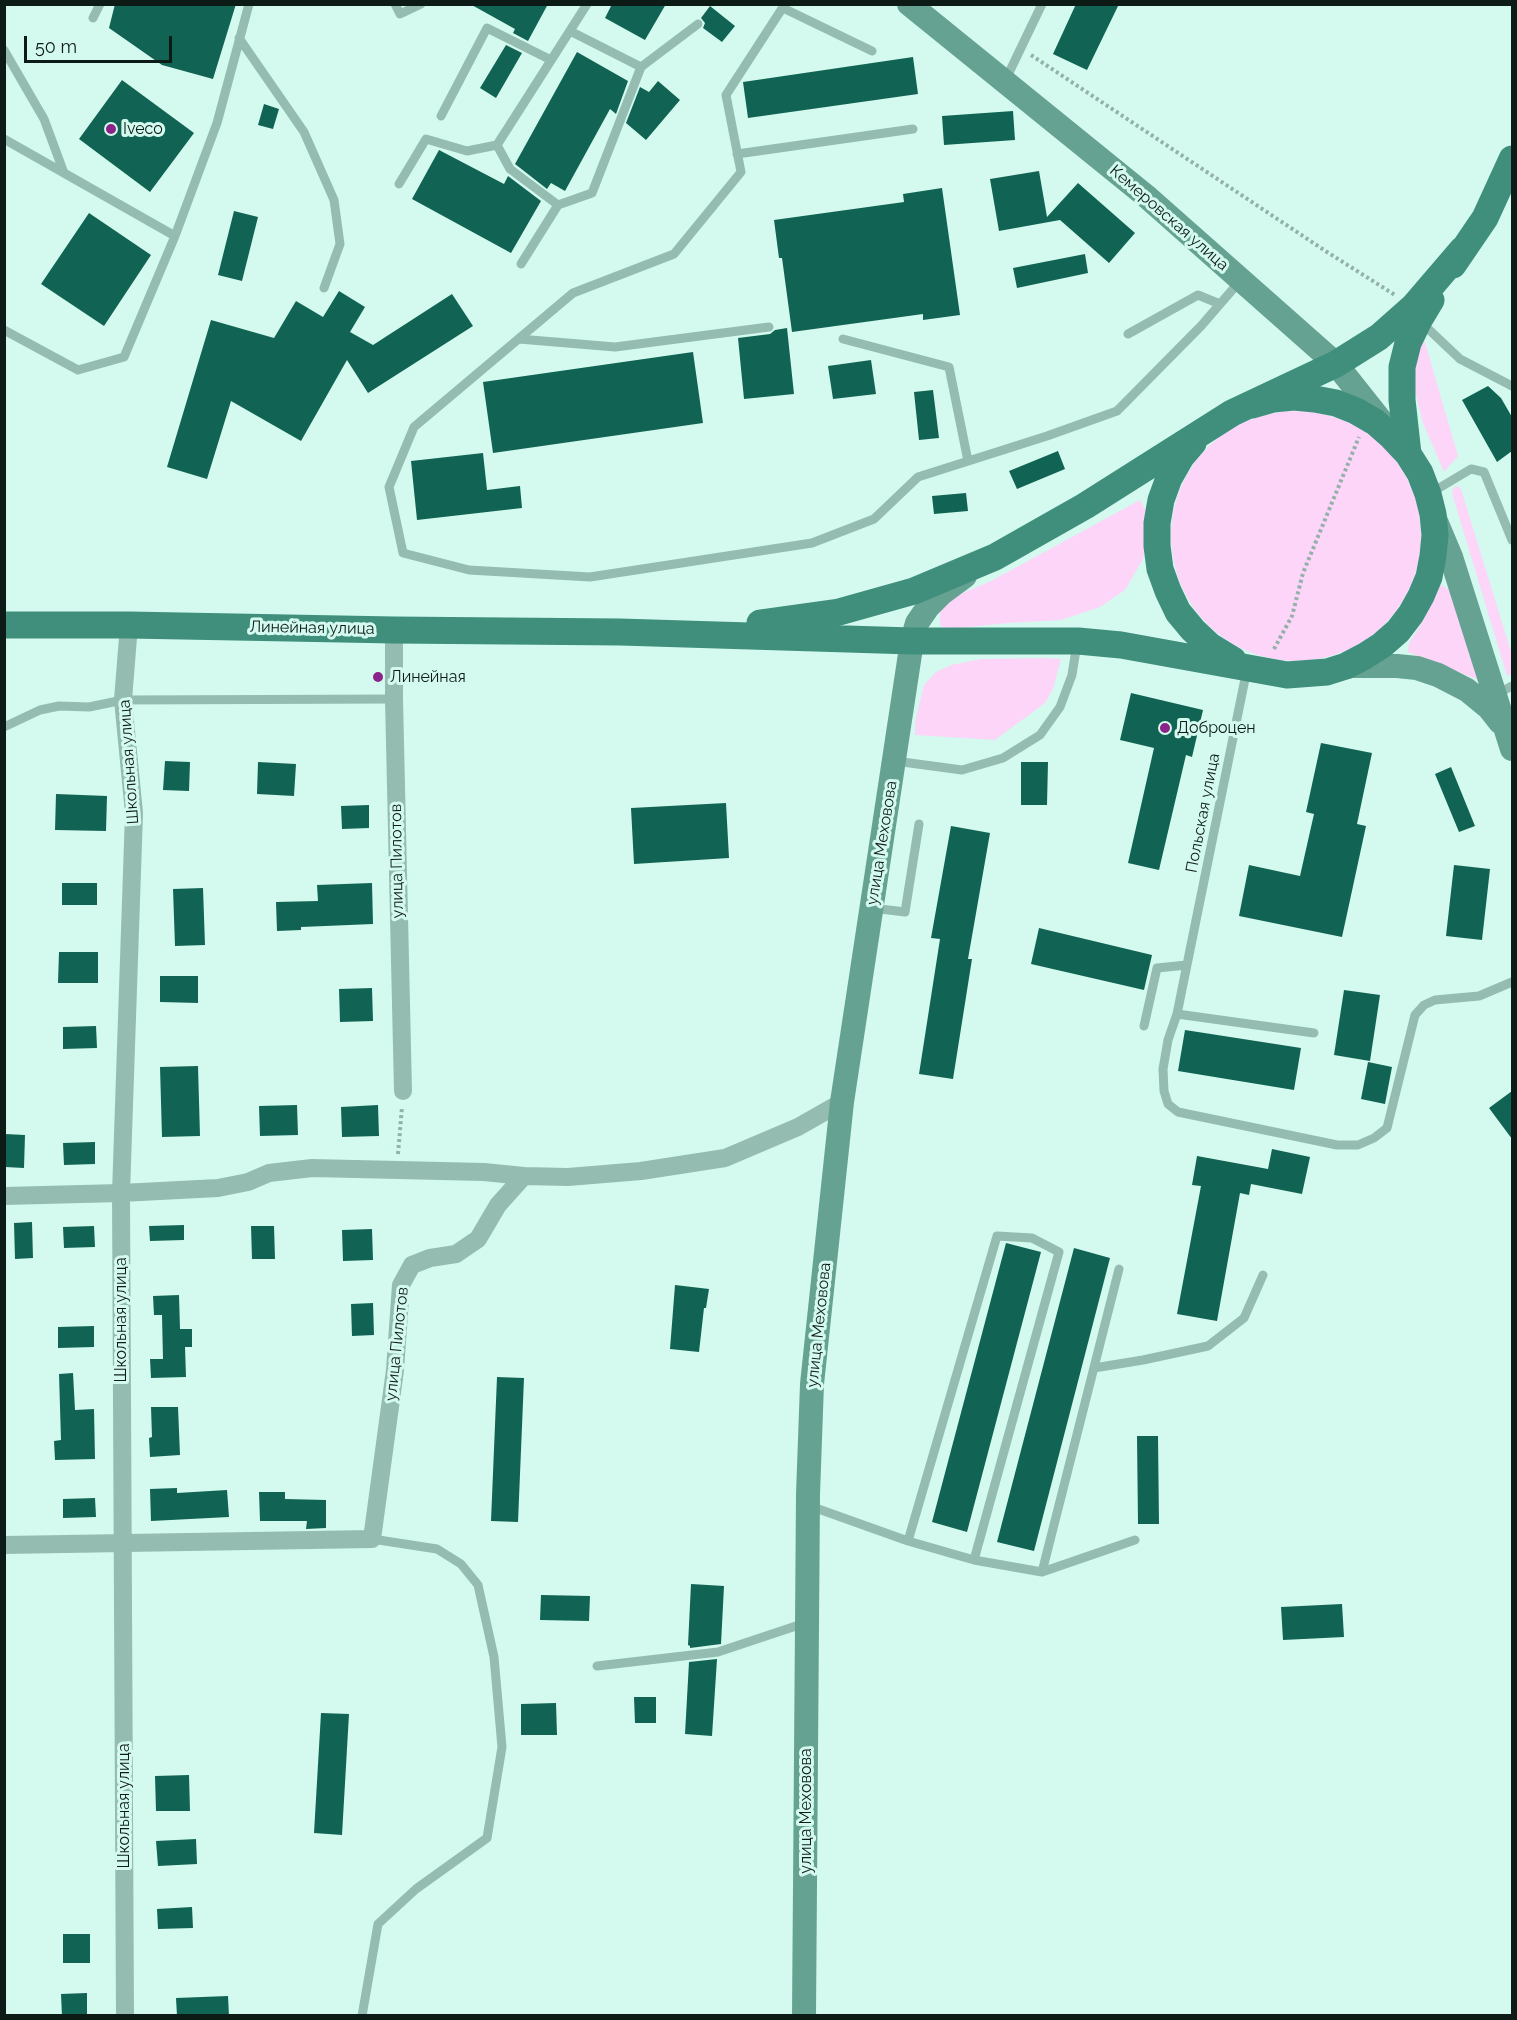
<!DOCTYPE html>
<html>
<head>
<meta charset="utf-8">
<style>
  body { margin:0 }
  #map { position:relative; width:1517px; height:2020px; overflow:hidden; background:#d4faef; font-family:Raleway,sans-serif }
  canvas { display:block }
  .frame { position:absolute; inset:0; border:6px solid #0d1b17; pointer-events:none }
  .scale { position:absolute; left:24px; top:36px; width:148px; height:27px; box-sizing:border-box; border:3px solid #0d1b17; border-top:0; padding-left:8px; font-size:18px; line-height:21px; white-space:nowrap; color:#0d1b17; -webkit-text-stroke:4px #d4faef; paint-order:stroke }
</style>
</head>
<body>
<div id="map">
<canvas width="1517" height="2020"></canvas>
<div class="frame"></div>
<div class="scale">50 m</div>
</div>
<script>
const context = document.querySelector('canvas').getContext('2d');
context.lineJoin = 'round';
function paint(path, color) { context.fillStyle = color; context.fill(path, 'evenodd'); }
const poly = rows => new Path2D(rows.map(r => 'M' + r).join(''));
function strokePath(path, color, width, dash) { context.strokeStyle = color; context.lineWidth = width; context.lineCap = dash ? 'butt' : 'round'; context.setLineDash(dash || []); context.stroke(path); }
function write(font, color, halo, rows, align = 'center') {
  context.font = font + ' Raleway,sans-serif'; context.lineWidth = 6; context.setLineDash([]); context.textBaseline = 'middle'; context.strokeStyle = halo; context.fillStyle = color; for (const [text, x, y, turn = 0] of rows) {
    context.save(); context.translate(x, y); context.rotate((+turn || 0) * Math.PI / 180); context.textAlign = isNaN(turn) ? turn : align; if (halo) context.strokeText(text, 0, 0); context.fillText(text, 0, 0); context.restore();
  }
}
paint(poly([
  [1424,339,1458,456,1444,472,1423,423,1412,379,1418,344],
  '1171 536a125 125 0 1 1 250 0a125 125 0 1 1-250 0Z',
  [1458,486,1461,489,1512,655,1512,673,1507,676,1452,493,1454,487],
  [1140,500,1147,512,1148,531,1143,559,1125,590,1100,607,1061,620,1008,623,951,629,940,626,940,611,951,598,991,581],
  [1442,585,1449,590,1480,676,1476,679,1408,652,1409,643,1420,626,1437,589],
  [1043,658,1061,659,1053,689,1045,703,995,740,915,735,915,722,924,685,936,672,951,665,982,659]
]), '#fcd5f8');
paint(poly([
  [115,4,236,4,213,79,162,65,109,28],
  [470,4,548,4,528,41,513,33,515,29],
  [612,4,666,4,645,40,605,18],
  [1076,4,1119,4,1087,70,1053,54],
  [710,6,735,26,722,42,703,28,705,23,701,18],
  [506,45,522,53,496,98,480,88],
  [577,52,628,81,616,114,610,109,565,191,551,183,547,189,515,164],
  [913,57,918,94,748,118,743,82],
  [122,80,194,133,150,192,79,139],
  [658,81,680,100,646,140,626,123,640,87,649,92],
  [264,104,279,109,273,129,258,125],
  [1013,111,1015,140,944,145,942,116],
  [439,150,504,184,508,176,541,201,511,253,412,199],
  [1039,171,1047,217,1078,183,1135,233,1109,263,1060,220,999,231,990,179],
  [942,188,960,315,923,320,923,314,792,332,782,258,779,258,774,220,904,202,903,194],
  [234,211,258,217,242,281,218,275],
  [89,213,151,255,104,326,41,284],
  [1085,254,1088,273,1017,288,1013,268],
  [339,291,365,307,350,332,373,345,452,294,473,326,368,393,347,360,301,441,231,401,207,479,167,467,211,320,274,338,296,301,323,317],
  [787,328,794,394,744,399,738,338,770,334,775,330],
  [693,352,703,423,493,453,483,382],
  [871,360,876,394,833,399,828,366],
  [1488,386,1501,398,1512,417,1512,451,1497,462,1462,400],
  [933,390,939,438,919,440,914,392],
  [1058,451,1065,469,1017,489,1009,471],
  [483,453,487,490,520,486,522,508,417,520,411,461],
  [966,493,968,511,934,514,932,496],
  [1131,693,1203,710,1192,757,1186,755,1159,870,1128,863,1154,748,1120,740],
  [1321,743,1372,753,1357,824,1366,826,1342,937,1239,916,1249,865,1300,876,1314,814,1306,812],
  [165,761,190,762,189,791,163,790],
  [258,762,296,764,294,796,257,794],
  [1021,762,1048,762,1047,805,1021,805],
  [1451,767,1475,826,1459,832,1435,774],
  [56,794,107,796,106,831,55,830],
  [726,803,729,858,634,864,631,808],
  [369,805,369,828,342,829,341,806],
  [951,826,990,833,968,959,972,959,953,1079,919,1074,940,939,931,938],
  [1454,865,1490,869,1482,940,1446,936],
  [62,883,97,883,97,905,62,905],
  [372,883,373,924,301,927,301,930,277,931,276,902,318,901,317,885],
  [203,888,205,945,175,946,173,889],
  [1039,928,1152,955,1144,990,1031,964],
  [59,952,98,952,98,983,58,983],
  [160,976,198,976,198,1003,160,1002],
  [372,988,373,1021,340,1022,339,989],
  [1344,990,1380,995,1370,1061,1334,1055],
  [96,1026,97,1048,63,1049,63,1027],
  [1185,1030,1301,1048,1294,1090,1178,1071],
  [1368,1062,1392,1067,1385,1104,1361,1099],
  [198,1066,200,1136,162,1137,160,1067],
  [1512,1091,1512,1139,1489,1108],
  [297,1105,298,1135,260,1136,259,1106],
  [378,1105,379,1136,342,1137,341,1107],
  [5,1134,25,1135,24,1168,5,1167],
  [95,1142,95,1164,64,1165,63,1143],
  [1272,1149,1310,1157,1302,1194,1251,1184,1249,1195,1240,1193,1217,1321,1177,1314,1201,1186,1192,1185,1197,1156,1268,1169],
  [32,1222,33,1258,15,1259,14,1223],
  [184,1225,184,1240,150,1241,149,1226],
  [94,1226,95,1247,64,1248,63,1227],
  [251,1226,274,1226,275,1259,252,1259],
  [372,1229,373,1260,343,1261,342,1230],
  [1006,1243,1041,1252,967,1532,932,1522],
  [1074,1248,1110,1258,1034,1551,997,1542],
  [675,1285,709,1289,706,1308,704,1308,699,1352,670,1349],
  [179,1295,180,1329,192,1329,192,1347,185,1347,186,1377,151,1378,150,1359,163,1359,162,1315,154,1315,153,1296],
  [373,1303,374,1335,352,1336,351,1304],
  [94,1326,94,1347,58,1348,58,1327],
  [73,1373,75,1410,94,1409,95,1459,55,1460,54,1441,61,1440,59,1374],
  [497,1377,524,1378,518,1522,491,1521],
  [151,1407,178,1407,180,1455,150,1457,149,1438,152,1437],
  [1137,1436,1158,1436,1159,1524,1138,1524],
  [177,1488,177,1493,227,1490,229,1517,151,1521,150,1489],
  [259,1492,285,1492,285,1499,326,1500,326,1528,306,1529,307,1521,260,1521],
  [95,1498,96,1517,63,1518,63,1499],
  [691,1584,724,1586,721,1644,690,1648,690,1646,688,1645],
  [541,1595,590,1596,589,1621,540,1620],
  [1342,1604,1344,1637,1283,1640,1281,1607],
  [717,1659,712,1736,685,1734,689,1662],
  [634,1697,656,1697,656,1723,635,1723],
  [556,1703,557,1735,521,1735,521,1704],
  [321,1713,349,1714,342,1835,314,1833],
  [189,1775,190,1811,156,1811,155,1776],
  [196,1839,197,1864,158,1866,156,1841],
  [192,1907,193,1928,158,1929,157,1909],
  [63,1934,90,1934,90,1963,63,1963],
  [87,1993,87,2016,62,2016,61,1994],
  [228,1996,229,2016,177,2016,176,1998]
]), '#116453');
strokePath(poly([
  [1031,55,1327,252,1395,295],
  [1274,649,1292,616,1303,573,1359,437],
  [398,1154,402,1107]
]), '#93b1a8', 4, [3, 3]);
strokePath(poly([
  [395,4,400,14,421,4],
  [785,4,726,95,741,172,674,254,573,293,414,427,389,487,403,553,469,570,590,577,812,543,874,519,918,477,1047,436,1117,411,1201,326,1240,281],
  [783,8,872,51],
  [93,18,100,4],
  [239,38,304,132,334,200,340,244,324,288],
  [4,50,44,119,64,173],
  [641,67,698,24],
  [1006,79,1042,4],
  [441,116,487,28,551,60],
  [4,139,175,236],
  [737,154,913,129],
  [399,184,426,139,467,151,497,145],
  [558,205,510,169,497,145,587,4],
  [521,264,558,205,592,193,641,67,570,31],
  [1422,323,1460,359,1512,386],
  [4,330,78,370,124,357,175,236,217,123,249,4],
  [1128,334,1198,295,1220,304],
  [519,339,615,347,769,327],
  [843,339,949,367,968,461],
  [1429,494,1471,469,1484,472,1512,540],
  [1247,669,1177,1014,1168,1040,1163,1069,1164,1091,1168,1104,1178,1112,1337,1145,1358,1145,1374,1138,1387,1128,1415,1015,1424,1005,1435,1000,1479,996,1512,982],
  [1497,694,1512,686],
  [4,727,40,710,59,706,89,707,123,700,394,699],
  [895,761,962,770,1003,758,1040,735,1060,707,1072,675,1077,643],
  [872,908,905,912,919,824],
  [1177,1014,1314,1033],
  [1144,1026,1157,968,1187,965],
  [1094,1368,1143,1360,1208,1346,1244,1318,1263,1275],
  [810,1506,908,1541,974,1560,1042,1572,1135,1540],
  [908,1541,997,1236,1032,1238,1059,1252,974,1560],
  [1042,1572,1119,1269],
  [597,1666,718,1652,805,1623],
  [362,2016,378,1924,416,1889,487,1838,502,1747,494,1657,478,1585,461,1564,437,1549,372,1539]
]), '#95bcb1', 9);
strokePath(poly([
  [394,630,394,699,403,1091],
  [4,1196,121,1193,218,1188,248,1182,269,1173,312,1168,484,1172,524,1176,568,1177,641,1171,725,1158,798,1127,842,1102],
  [4,1545,372,1539,395,1370,401,1285,412,1265,430,1258,456,1254,478,1239,498,1205,524,1176],
  [125,2016,121,1193,134,813,123,700,129,625]
]), '#95bcb1', 18);
strokePath(poly([
  [909,4,1146,196,1336,364,1386,427],
  [1435,519,1451,557,1512,749],
  [1346,666,1397,666,1417,668,1438,675,1467,690,1489,708,1500,722],
  [804,2016,808,1494,812,1384,842,1102,912,641,917,623,928,607,942,593,965,576]
]), '#66a292', 24);
strokePath(poly([
  [1453,265,1485,218,1512,159],
  [1193,443,1181,457,1169,478,1161,500,1157,523,1157,546,1160,569,1168,591,1178,612,1193,630,1210,646,1233,660],
  [1408,454,1402,400,1402,367,1408,343,1419,320,1431,300],
  [760,623,839,612,914,591,995,557,1085,506,1232,413,1336,364,1379,337,1414,306,1462,250],
  [4,625,129,625,394,630,620,632,912,641,1078,641,1121,645,1287,675,1327,672,1346,666,1365,656,1382,645,1398,631,1411,614,1421,596,1429,577,1433,556,1435,535,1433,514,1428,494,1420,473,1408,454,1392,437,1375,422,1356,411,1336,403,1315,399,1294,397,1273,399,1252,405]
]), '#3f8f7c', 27);
for (const [x, y, r, color] of [
  [111,129,6,"#8c2388"],
  [378,677,6,"#8c2388"],
  [1165,728,6,"#8c2388"]
]) { const dot = new Path2D(); dot.arc(x, y, r, 0, 2 * Math.PI); context.fillStyle = color; context.fill(dot); strokePath(dot, '#d4faef', 2); }
write('16px', '#0d1b17', '#d4faef', [
  ["Iveco",123,129],
  ["Линейная",390,677],
  ["Доброцен",1177,728]
], 'left');
write('16px', '#0d1b17', '#d4faef', [
  ["Кемеровская улица",1169,218,41],
  ["Линейная улица",312,628,1],
  ["Школьная улица",129,762,-94],
  ["Польская улица",1203,813,-79],
  ["улица Меховова",882,843,-81],
  ["улица Пилотов",397,861,-91],
  ["Школьная улица",121,1320,-90],
  ["улица Меховова",819,1325,-84],
  ["улица Пилотов",397,1344,-84],
  ["Школьная улица",124,1806,-90],
  ["улица Меховова",806,1811,-90]
]);
</script>
</body>
</html>
